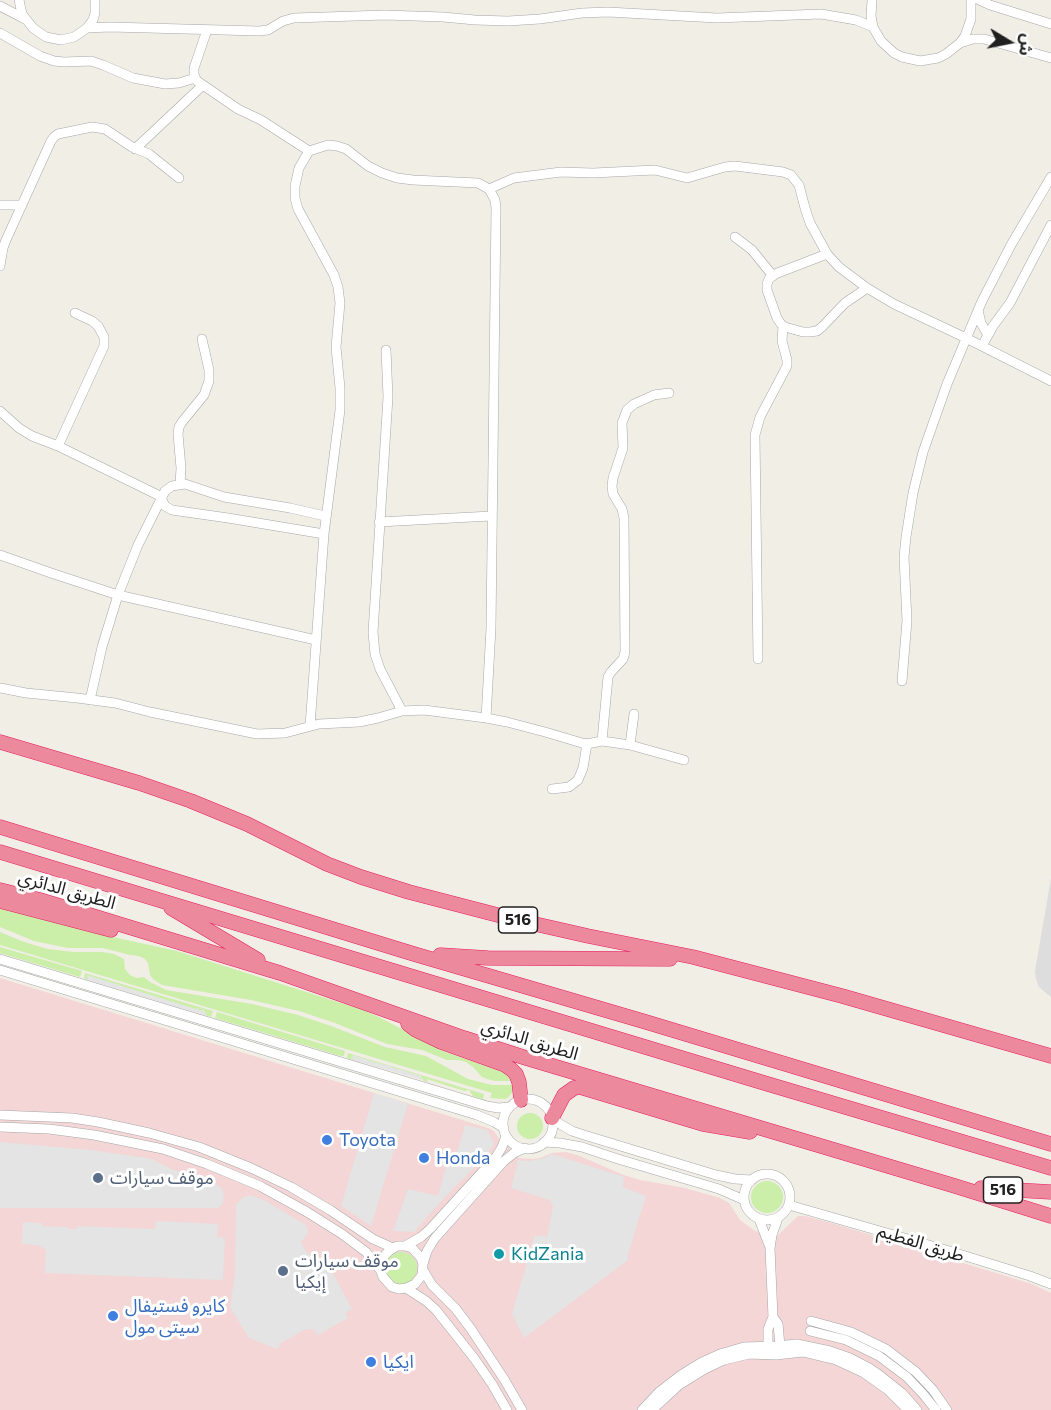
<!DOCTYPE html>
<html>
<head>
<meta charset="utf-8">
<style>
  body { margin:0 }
  #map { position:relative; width:1051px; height:1410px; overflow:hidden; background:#f1eee6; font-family:Commissioner,"Noto Sans Arabic",sans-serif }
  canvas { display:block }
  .north { position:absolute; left:979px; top:12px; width:60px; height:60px; -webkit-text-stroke:4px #fff; paint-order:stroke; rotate:100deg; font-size:16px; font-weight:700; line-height:24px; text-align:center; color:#202020 }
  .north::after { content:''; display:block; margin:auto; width:21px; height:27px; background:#202020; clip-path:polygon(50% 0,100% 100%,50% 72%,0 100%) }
</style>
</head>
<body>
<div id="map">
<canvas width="1051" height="1410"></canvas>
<div class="north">ش</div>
</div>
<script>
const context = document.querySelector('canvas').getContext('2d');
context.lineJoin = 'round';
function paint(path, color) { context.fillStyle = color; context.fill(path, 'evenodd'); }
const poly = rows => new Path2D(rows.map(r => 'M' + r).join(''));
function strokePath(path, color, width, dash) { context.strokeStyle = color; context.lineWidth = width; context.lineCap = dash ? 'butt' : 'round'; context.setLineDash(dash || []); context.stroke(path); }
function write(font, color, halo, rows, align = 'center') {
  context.font = font + ' Commissioner,"Noto Sans Arabic",sans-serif'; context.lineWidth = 6; context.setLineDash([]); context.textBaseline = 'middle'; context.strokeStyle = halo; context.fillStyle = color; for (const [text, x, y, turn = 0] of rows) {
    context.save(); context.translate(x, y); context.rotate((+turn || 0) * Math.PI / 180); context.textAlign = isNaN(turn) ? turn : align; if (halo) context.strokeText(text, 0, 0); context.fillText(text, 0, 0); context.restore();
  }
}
paint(poly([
  [1051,878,1051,997,1039,987,1036,979,1035,971]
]), '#dedddd');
paint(poly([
  [0,978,488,1128,494,1131,498,1137,519,1158,533,1159,540,1158,552,1153,566,1152,580,1156,621,1174,640,1180,685,1188,720,1198,729,1203,740,1220,755,1231,777,1236,798,1216,805,1216,835,1224,1032,1284,1051,1293,1051,1410,0,1410]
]), '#f3d6d5');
paint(poly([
  [0,907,108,936,177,951,360,1009,379,1017,443,1051,505,1073,510,1077,512,1081,495,1081,487,1079,482,1077,473,1067,466,1062,458,1060,447,1060,422,1050,387,1044,335,1023,299,1011,251,1000,162,985,153,979,150,975,148,963,145,959,139,956,130,955,103,948,68,948,34,941,0,927],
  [0,932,24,942,48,949,73,952,102,952,114,954,124,959,125,969,130,975,137,978,144,977,150,982,166,990,252,1004,298,1015,331,1026,385,1047,426,1056,468,1079,492,1085,513,1085,513,1091,509,1097,505,1099,490,1098,492,1093,0,945],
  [0,947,82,971,80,977,0,953],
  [85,973,213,1011,211,1017,207,1016,203,1010,200,1011,195,1009,88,976,88,980,84,978],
  [217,1012,345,1051,344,1056,341,1056,215,1018],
  [348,1053,484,1094,483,1099,487,1100,487,1101,473,1096,469,1090,464,1091,427,1079,428,1082,424,1081,420,1075,418,1076,353,1056,353,1060,347,1058],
  '517 1126a13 13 0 1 1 26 0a13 13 0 1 1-26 0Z',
  '751 1197a16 16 0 1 1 32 0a16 16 0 1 1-32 0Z',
  '385 1268a16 16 0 1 1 32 0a16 16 0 1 1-32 0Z'
]), '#cbeea9');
paint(poly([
  [87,975,195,1009,198,1008,200,1011,203,1009,207,1016,88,980],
  [354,1055,356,1057,358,1056,359,1058,361,1057,362,1059,364,1058,365,1060,367,1059,371,1062,373,1061,374,1063,376,1062,377,1064,379,1063,384,1065,385,1064,387,1066,389,1065,393,1068,395,1067,396,1069,401,1069,402,1071,404,1070,409,1073,410,1072,412,1074,417,1074,418,1076,420,1075,423,1080,353,1060,352,1056],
  [374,1093,408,1104,371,1226,341,1206],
  [465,1125,487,1130,494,1144,478,1164,456,1157],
  [0,1142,91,1150,152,1159,169,1168,221,1187,223,1191,224,1197,223,1203,218,1208,0,1208],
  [552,1154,624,1177,623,1187,646,1196,628,1254,628,1260,524,1338,512,1314,535,1235,547,1237,553,1207,550,1200,511,1188,518,1160,529,1161,544,1158],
  [449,1156,477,1165,444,1198,414,1232,393,1231,408,1189,438,1196],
  [250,1195,264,1200,306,1225,308,1230,307,1234,304,1239,301,1241,306,1252,322,1261,330,1268,352,1309,345,1313,348,1318,318,1335,314,1330,308,1329,304,1330,281,1343,277,1349,249,1338,230,1307,235,1275,236,1205,242,1198],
  [156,1221,218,1224,217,1237,225,1238,223,1280,45,1273,46,1250,38,1245,22,1244,23,1222,42,1223,42,1226,68,1227,68,1228,70,1229,77,1229,77,1226,155,1229]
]), '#e4e4e4');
const minor = poly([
  [19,0,22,14,33,28,46,37,61,40,74,37,87,28,93,20,95,13,95,0],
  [872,0,871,16,873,27,881,41,894,53,902,57,920,61,938,58,946,54,960,43,965,36,971,19,971,0],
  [979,0,990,5,1051,24],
  [0,6,25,19],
  [87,28,110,27,259,31,268,30,283,21,294,18,385,15,443,17,475,20,508,21,540,19,582,13,608,12,717,18,821,14,856,20,873,27],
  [207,30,194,68,194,75,197,81,238,109,261,120,309,151],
  [0,33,40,56,54,61,64,62,91,61,103,65,133,78,165,84,179,83,195,78],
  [960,43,973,39,984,39,1051,58],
  [135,149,202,86],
  [489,189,514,178,561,172,593,173,655,170,687,178,725,167,735,166,783,172,791,175,799,185,805,208,810,223,827,254,839,267,867,288,894,304,966,338,1051,381],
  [0,205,22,205],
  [735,237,752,250,773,276],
  [827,254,775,274,769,279,767,284,767,290,777,318,781,324,785,327,803,332,810,332,817,331,822,327,845,303,867,288],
  [0,266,3,248,6,240,51,141,54,137,58,134,92,127,105,129,132,147,149,154,179,178],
  [978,310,981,323,988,335],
  [982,346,993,326,1010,303,1051,225],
  [386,350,388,397,373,632,375,654,380,669,402,711],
  [0,411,19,428,32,436,58,446,162,497,138,545,118,595,102,647,90,700],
  [58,446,104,346,104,337,98,326,92,321,75,313],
  [180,484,181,468,178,434,179,427,182,422,204,395,209,381,209,370,202,339],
  [379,522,491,516],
  [324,534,228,518,172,510,165,506,162,500,162,497,165,491,172,486,185,484,224,497,290,508,325,516],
  [0,555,51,573,118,595,316,640],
  [758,659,755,435,760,417,787,366,787,360,782,341,783,326],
  [902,681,907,621,904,557,906,537,913,493,923,452,947,384,982,301,1011,245,1051,177],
  [0,688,26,693,77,698,115,703,150,712,257,734,285,733,319,724,359,722,378,718,402,711,424,710,486,718,507,722,545,732,582,743,587,744,602,741,630,745,684,760],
  [310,726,324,534,340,410,340,388,336,347,340,303,338,287,334,275,298,209,295,198,295,186,299,168,309,151,328,145,337,146,346,149,368,166,382,173,397,178,413,180,478,183,489,189,495,200,496,208,491,628,486,718],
  [602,741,608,677,611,672,623,659,625,652,624,518,622,509,613,494,612,486,613,478,623,448,622,423,627,410,634,404,654,395,669,393],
  [630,745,634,714],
  [552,789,569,787,578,780,583,768,587,744],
  [0,959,487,1106,498,1108,510,1107],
  [0,970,477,1115,494,1122,504,1128],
  '503 1124a25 25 0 1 1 50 0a25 25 0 1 1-50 0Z',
  [0,1115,72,1118,98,1122,149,1133,199,1147,251,1168,291,1187,330,1210,373,1239,393,1248],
  [553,1120,572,1131,584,1135,716,1175,735,1179,752,1180],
  [0,1127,49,1129,94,1135,163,1149,207,1164,260,1186,307,1212,342,1234,366,1252,381,1271],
  [544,1142,560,1143,582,1147,618,1159,719,1189,744,1200],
  '744 1197a23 23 0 1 1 46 0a23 23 0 1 1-46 0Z',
  [789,1205,946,1250,1030,1276,1051,1284],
  [778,1218,772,1235,770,1248,773,1317,778,1324,780,1346],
  [759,1219,769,1245],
  [405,1246,421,1237,430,1229,496,1157,502,1147,506,1136],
  [423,1264,421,1258,412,1248,405,1246,397,1246,389,1251,385,1255,382,1260,381,1271,383,1277,392,1287,399,1289,406,1288,415,1284,422,1275,423,1264,427,1251,435,1238,504,1161,514,1153,525,1148],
  [423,1270,432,1285,456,1309,471,1329,504,1379,522,1410],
  [406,1288,426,1301,436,1310,474,1358,492,1384,507,1410],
  [811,1321,851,1332,886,1349,916,1372,933,1390,947,1410],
  [810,1331,846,1340,879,1356,907,1377,923,1394,936,1410],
  [768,1346,768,1329,773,1317],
  [642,1410,659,1392,681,1375,702,1362,720,1354,744,1347,776,1346,797,1344,830,1351,850,1358,869,1368,878,1374,902,1393,917,1410],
  [652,1410,679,1385,705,1369,724,1360,749,1354,776,1355,803,1352,836,1360,864,1373,888,1390,908,1410]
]);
const highway = poly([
  [0,742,139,783,191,801,247,824,327,864,361,877,409,892,513,919,588,936,693,957,842,996,1051,1056],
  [0,827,414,954,646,1022,1051,1144],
  [0,852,761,1082,1051,1168],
  [0,890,40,900,280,973,464,1038,526,1058,955,1186,1051,1216],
  [0,901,111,930],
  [171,908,258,960],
  [440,955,488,958,670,959],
  [408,1024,416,1030,441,1042,505,1065,511,1069,516,1074,519,1082,521,1100],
  [552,1118,564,1095,574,1088,580,1087,703,1124,750,1132],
  [981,1188,1051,1192]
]);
strokePath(minor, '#a7a7a7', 10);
strokePath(highway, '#e81b61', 15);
strokePath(minor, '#fff', 9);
strokePath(highway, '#ed899c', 14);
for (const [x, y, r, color] of [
  [327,1140,6,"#3f7fe0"],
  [424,1158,6,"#3f7fe0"],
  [98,1178,6,"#5c6f8a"],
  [499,1254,6,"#0f9aa8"],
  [283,1271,6,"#5c6f8a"],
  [113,1316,6,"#3f7fe0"],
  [371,1362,6,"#3f7fe0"]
]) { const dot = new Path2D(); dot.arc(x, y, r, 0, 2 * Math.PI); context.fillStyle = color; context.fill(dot); strokePath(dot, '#fff', 2); }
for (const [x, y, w] of [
  [518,920,39],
  [1003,1190,39]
]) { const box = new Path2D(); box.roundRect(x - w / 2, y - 13, w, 26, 4.5); context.fillStyle = '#fff'; context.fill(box); strokePath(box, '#202020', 1.5); }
write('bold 16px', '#202020', null, [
  ["516",518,920],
  ["516",1003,1190]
]);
write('18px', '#202020', '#fff', [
  ["الطريق الدائري",67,890,16],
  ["الطريق الدائري",530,1040,17],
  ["طريق الفطيم",921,1243,17]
]);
write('18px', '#366cbe', '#fff', [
  ["Toyota",339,1140],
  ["Honda",436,1158],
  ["كايرو فستيفال",125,1306],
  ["سيتى مول",125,1327],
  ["ايكيا",383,1362]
], 'left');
write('18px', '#4e5e75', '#fff', [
  ["موقف سيارات",110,1178],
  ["موقف سيارات",295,1261],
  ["إيكيا",295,1282]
], 'left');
write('18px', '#0d838f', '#fff', [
  ["KidZania",511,1254]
], 'left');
</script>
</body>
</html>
